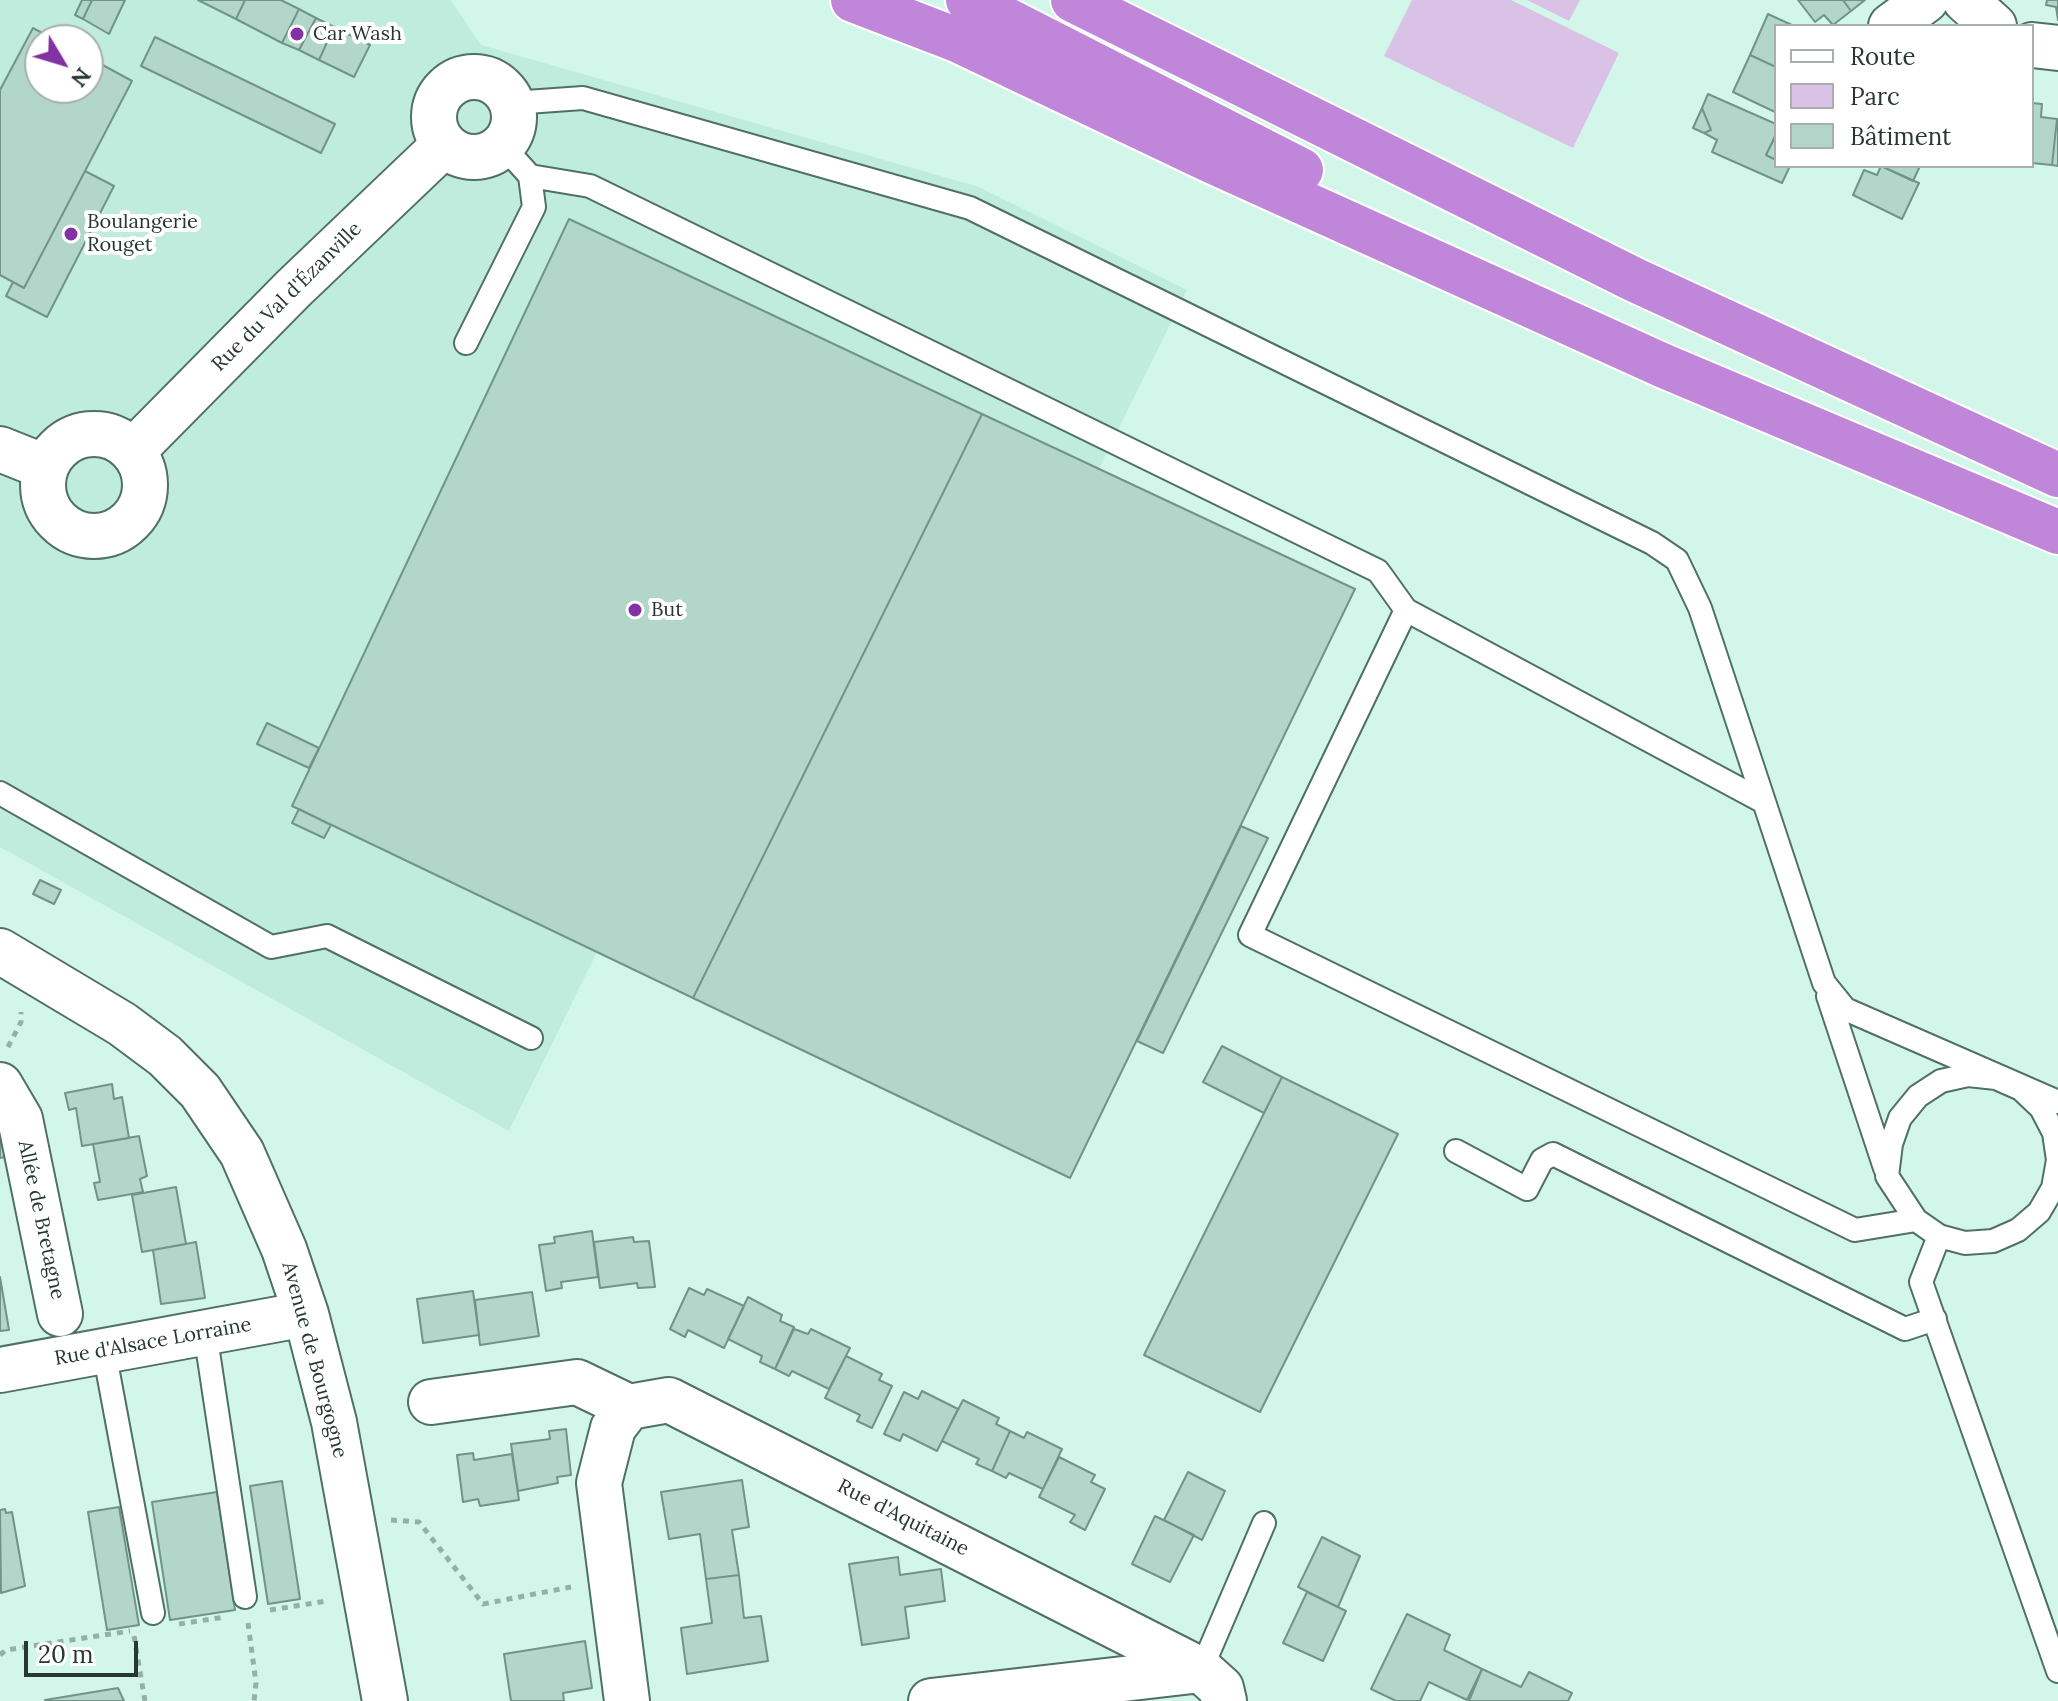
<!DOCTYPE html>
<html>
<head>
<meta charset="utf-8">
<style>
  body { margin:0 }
  #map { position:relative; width:2058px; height:1701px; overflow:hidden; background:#d2f7ea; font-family:Lora,serif }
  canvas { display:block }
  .legend { position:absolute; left:1774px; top:24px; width:260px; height:144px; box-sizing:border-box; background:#fff; border:2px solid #a9afad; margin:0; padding:10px 14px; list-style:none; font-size:24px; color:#283732 }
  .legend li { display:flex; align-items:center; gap:16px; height:40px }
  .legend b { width:40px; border:2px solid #a9afad }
  .north { position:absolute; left:24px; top:24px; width:80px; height:80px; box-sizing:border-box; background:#fff; border:2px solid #a9afad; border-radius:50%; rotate:128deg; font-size:22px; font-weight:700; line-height:32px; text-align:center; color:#283732 }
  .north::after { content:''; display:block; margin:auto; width:28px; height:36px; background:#8232a2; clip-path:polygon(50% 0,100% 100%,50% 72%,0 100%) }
  .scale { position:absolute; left:24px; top:1641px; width:114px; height:36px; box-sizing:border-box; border:4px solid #283732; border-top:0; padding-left:10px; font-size:24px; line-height:28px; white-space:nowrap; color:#283732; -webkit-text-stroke:6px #fff; paint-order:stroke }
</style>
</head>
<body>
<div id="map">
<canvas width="2058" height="1701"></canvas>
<ul class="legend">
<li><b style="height:10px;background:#fff"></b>Route</li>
<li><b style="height:22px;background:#dac1e6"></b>Parc</li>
<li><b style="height:22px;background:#b2d6ca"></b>Bâtiment</li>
</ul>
<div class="north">N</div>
<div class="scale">20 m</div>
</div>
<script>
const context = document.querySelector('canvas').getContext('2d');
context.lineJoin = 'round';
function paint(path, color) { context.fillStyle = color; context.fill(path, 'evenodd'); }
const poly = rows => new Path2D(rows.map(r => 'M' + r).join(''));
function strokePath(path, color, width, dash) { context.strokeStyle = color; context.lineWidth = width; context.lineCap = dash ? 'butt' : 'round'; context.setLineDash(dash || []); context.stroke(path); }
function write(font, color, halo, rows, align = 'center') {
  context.font = font + ' Lora,serif'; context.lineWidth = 8; context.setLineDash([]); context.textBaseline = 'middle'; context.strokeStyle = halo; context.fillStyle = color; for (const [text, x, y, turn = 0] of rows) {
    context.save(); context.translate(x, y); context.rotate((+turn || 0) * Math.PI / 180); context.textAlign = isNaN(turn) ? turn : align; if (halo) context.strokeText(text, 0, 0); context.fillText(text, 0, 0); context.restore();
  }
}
paint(poly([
  [0,0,451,0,481,45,979,187,1187,290,810,1054,597,952,509,1131,0,847],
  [40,40,88,40,88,88,40,88]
]), '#bfecdc');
paint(poly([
  [1412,0,1511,0,1619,53,1573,148,1384,56],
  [1527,0,1580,0,1569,21]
]), '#dac1e6');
const building = poly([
  [82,0,92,0,83,19,75,15,82,0],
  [92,0,125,0,109,34,83,19,92,0],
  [198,0,245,0,236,19,198,0],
  [245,0,281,0,299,9,282,43,236,19,245,0],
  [1798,0,1843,0,1851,11,1833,25,1824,15,1815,22,1798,0],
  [1843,0,1865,0,1851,11,1843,0],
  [2047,0,2058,0,2058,20,2056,7,2046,5,2047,0],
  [299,9,316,18,299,50,282,43,299,9],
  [1768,14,1794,26,1776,26,1776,67,1750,55,1768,14],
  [316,18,334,27,319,60,299,50,316,18],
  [334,27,370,45,354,77,319,60,334,27],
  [33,28,55,40,40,40,40,88,88,88,88,57,132,81,24,288,0,275,0,90,33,28],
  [155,37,335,124,321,153,141,66,155,37],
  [1750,55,1776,67,1775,112,1733,92,1750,55],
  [1708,94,1776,124,1776,134,1766,155,1776,160,1776,166,1790,166,1782,183,1712,152,1717,140,1704,133,1711,130,1702,108,1708,94],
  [2032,103,2042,104,2041,117,2057,119,2052,165,2032,163,2032,103],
  [1702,108,1711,130,1704,133,1693,128,1702,108],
  [2057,119,2058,119,2058,166,2052,165,2057,119],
  [1775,137,1776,138,1776,160,1766,155,1775,137],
  [1881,166,1920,166,1913,181,1881,166],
  [1881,166,1919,183,1902,219,1853,195,1864,170,1877,175,1881,166],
  [85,171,114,186,47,317,6,296,13,282,24,288,85,171],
  [569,219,982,414,693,998,292,806,569,219],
  [982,414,1355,589,1070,1178,693,998,982,414],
  [267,723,319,748,309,768,257,744,267,723],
  [299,809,331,825,324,838,292,823,299,809],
  [1241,826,1268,838,1163,1053,1137,1041,1241,826],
  [40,880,61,890,54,904,33,894,40,880],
  [1222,1046,1282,1077,1264,1113,1203,1082,1222,1046],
  [1282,1077,1398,1134,1260,1412,1144,1355,1282,1077],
  [112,1084,114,1099,122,1097,129,1138,82,1146,76,1108,69,1110,65,1093,112,1084],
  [0,1111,11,1156,0,1158,0,1111],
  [139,1136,147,1176,140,1179,143,1192,98,1200,94,1183,100,1182,93,1144,139,1136],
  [176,1187,186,1244,142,1252,132,1195,176,1187],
  [592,1231,598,1277,561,1282,562,1288,546,1291,539,1245,555,1243,554,1237,592,1231],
  [633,1237,634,1242,649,1241,655,1287,638,1288,637,1283,600,1288,594,1242,633,1237],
  [196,1242,205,1298,161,1304,153,1250,196,1242],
  [0,1277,9,1330,0,1331,0,1277],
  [689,1288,704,1295,707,1289,744,1306,724,1348,688,1330,685,1337,670,1329,689,1288],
  [473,1291,479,1335,423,1343,417,1299,473,1291],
  [532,1292,539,1336,480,1345,475,1300,532,1292],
  [748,1297,782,1315,780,1321,794,1327,775,1369,760,1362,762,1356,728,1339,748,1297],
  [794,1329,808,1334,811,1329,850,1348,829,1389,792,1371,789,1376,775,1369,794,1329],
  [846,1356,882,1374,879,1380,892,1386,872,1428,857,1421,860,1415,825,1398,846,1356],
  [922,1391,958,1409,937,1451,903,1434,900,1441,884,1434,904,1392,918,1399,922,1391],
  [963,1400,999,1418,996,1424,1010,1431,992,1471,976,1464,979,1459,942,1441,963,1400],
  [566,1429,571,1475,557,1477,558,1483,518,1491,511,1444,550,1439,549,1431,566,1429],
  [1010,1431,1024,1438,1027,1432,1062,1449,1043,1489,1009,1473,1006,1478,992,1471,1010,1431],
  [473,1453,474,1460,512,1454,519,1500,480,1506,478,1499,463,1502,457,1455,473,1453],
  [1059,1457,1095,1475,1091,1482,1105,1489,1085,1530,1070,1522,1075,1515,1039,1497,1059,1457],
  [1188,1472,1225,1491,1202,1540,1164,1520,1188,1472],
  [742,1480,749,1527,732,1530,739,1575,706,1579,700,1534,669,1539,661,1492,742,1480],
  [282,1481,300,1599,268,1604,250,1486,282,1481],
  [217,1492,235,1610,170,1620,152,1502,217,1492],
  [119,1507,139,1625,107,1630,88,1512,119,1507],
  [5,1509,6,1513,12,1512,25,1586,1,1593,0,1510,5,1509],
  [1155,1516,1194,1535,1170,1582,1132,1564,1155,1516],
  [1322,1537,1360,1556,1338,1607,1298,1587,1322,1537],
  [898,1557,900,1575,941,1569,945,1601,905,1607,909,1638,862,1645,849,1564,898,1557],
  [739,1575,744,1618,761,1616,768,1661,687,1674,681,1628,712,1623,706,1579,739,1575],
  [1307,1592,1346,1611,1323,1661,1283,1643,1307,1592],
  [1407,1614,1450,1635,1444,1650,1482,1669,1467,1700,1429,1682,1420,1701,1396,1701,1371,1689,1407,1614],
  [585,1641,592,1688,563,1693,564,1701,511,1701,504,1654,585,1641],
  [1482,1669,1521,1687,1529,1672,1572,1693,1568,1701,1469,1701,1482,1669],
  [118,1688,124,1701,45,1701,45,1700,118,1688]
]);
paint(building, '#b2d6ca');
strokePath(building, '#729488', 2);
const service = poly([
  [512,103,583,98,970,208,1652,543,1677,560,1700,608,1824,983,1845,1009,2058,1102],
  [530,176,590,186,1378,571,1406,610,1764,802],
  [466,343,534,207,530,176,503,146],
  [1406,610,1250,935,1855,1230,1916,1220],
  [0,793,271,947,327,936,531,1038],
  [1828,996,1885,1168],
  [1968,1075,1996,1078,2021,1089,2041,1108,2054,1133,2058,1160,2053,1188,2039,1212,2018,1230,1993,1241,1965,1243,1939,1236,1916,1220,1887,1176,1891,1144,1900,1118,1918,1096,1941,1081,1968,1075],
  [1456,1151,1527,1189,1542,1160,1553,1154,1905,1329,1935,1319],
  [1939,1236,1921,1282,2058,1671],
  [205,1332,245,1597],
  [104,1351,153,1613],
  [1201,1670,1264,1523]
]);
const minor = poly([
  [1965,0,1994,26],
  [1891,26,1926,0],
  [2032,45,2058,48],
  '434 117a40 40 0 1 1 80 0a40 40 0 1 1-80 0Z',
  '43 485a51 51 0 1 1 102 0a51 51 0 1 1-102 0Z',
  [0,449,45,467],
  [133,451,294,288,444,145],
  [0,951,122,1024,165,1056,200,1091,242,1153,284,1249,306,1314,334,1422,385,1701],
  [0,1085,20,1119,60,1314],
  [0,1370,306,1314],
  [431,1402,577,1382,629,1407],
  [627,1701,599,1483,613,1428,629,1407,669,1400,1201,1670,1221,1688,1224,1701],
  [931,1701,1201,1670]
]);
const trunk = poly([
  [853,0,957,40,1209,160,1664,366,2058,532],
  [968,0,1301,170],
  [1073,0,1635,280,2058,475]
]);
strokePath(service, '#507065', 26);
strokePath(minor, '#507065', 48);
strokePath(trunk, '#fff', 48);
strokePath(poly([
  [8,1047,21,1022,21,1012],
  [391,1520,419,1522,483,1604,571,1587],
  [270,1610,327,1601],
  [248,1623,256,1683,254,1701],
  [179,1624,225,1617],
  [134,1636,145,1701],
  [0,1655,6,1650,130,1631]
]), '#94b1a7', 5, [6, 6]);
strokePath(service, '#fff', 22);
strokePath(minor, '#fff', 44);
strokePath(trunk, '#c086da', 44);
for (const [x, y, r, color] of [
  [297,34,8,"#8232a2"],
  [71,234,8,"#8232a2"],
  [635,610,8,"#8232a2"]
]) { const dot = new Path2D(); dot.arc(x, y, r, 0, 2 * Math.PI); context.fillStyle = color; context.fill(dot); strokePath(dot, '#fff', 3); }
write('20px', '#283732', '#fff', [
  ["Car Wash",313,34],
  ["Boulangerie",87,222],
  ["Rouget",87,245],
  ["But",651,610]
], 'left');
write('20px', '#283732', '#fff', [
  ["Rue du Val d'Ézanville",287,297,-45],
  ["Allée de Bretagne",41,1220,78],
  ["Rue d'Alsace Lorraine",153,1342,-10],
  ["Avenue de Bourgogne",314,1360,75],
  ["Rue d'Aquitaine",903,1518,27]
]);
</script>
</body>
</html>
